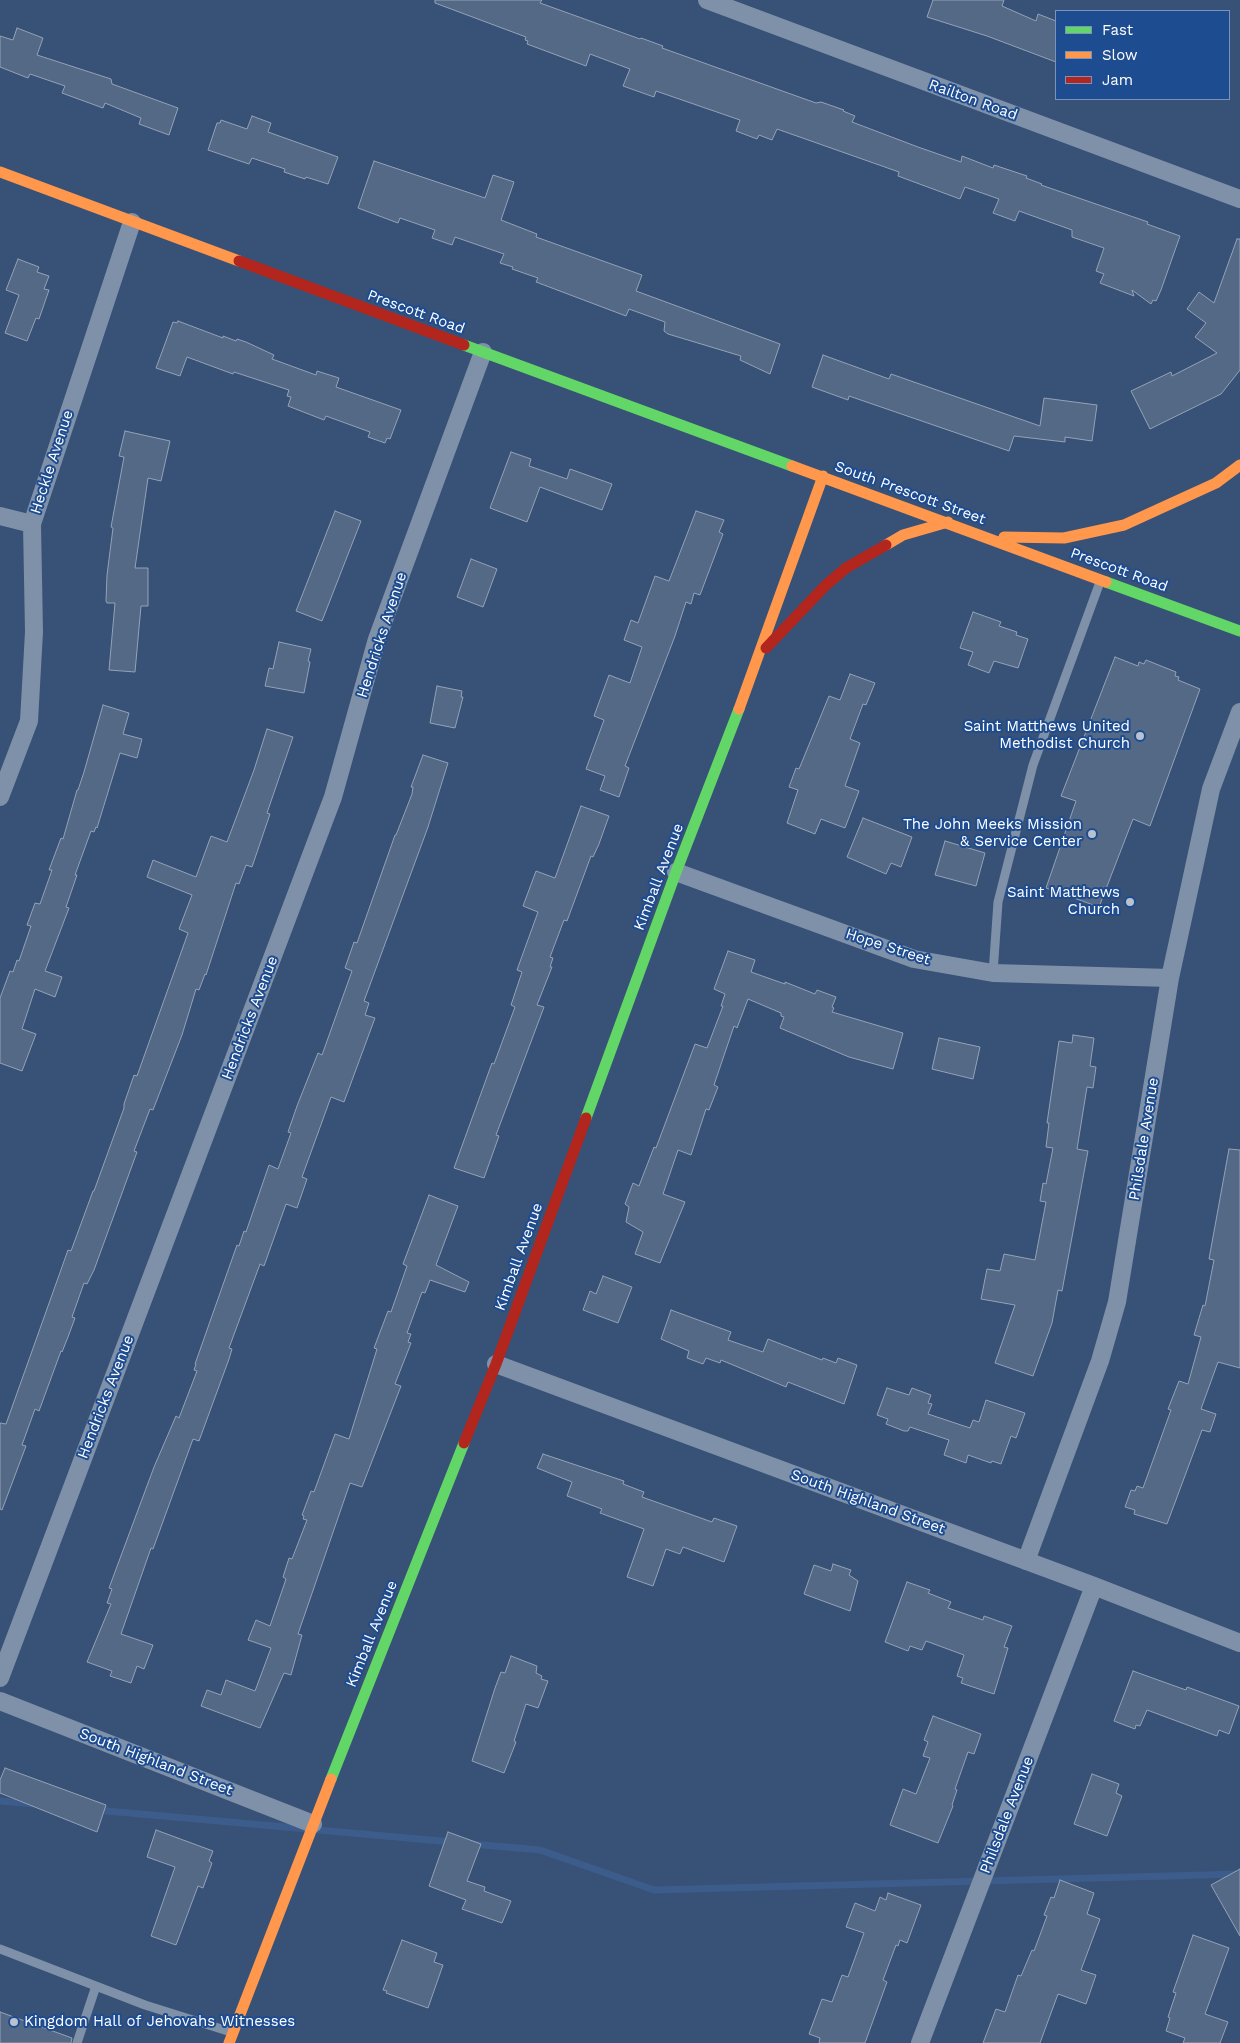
<!DOCTYPE html>
<html>
<head>
<meta charset="utf-8">
<style>
  body { margin:0 }
  #map { position:relative; width:1240px; height:2043px; overflow:hidden; background:#385176; font-family:"Work Sans",sans-serif }
  canvas { display:block }
  .legend { position:absolute; left:1055px; top:10px; width:175px; height:90px; box-sizing:border-box; background:#1e4c90; border:1px solid #7894bc; margin:0; padding:6px 9px; list-style:none; font-size:15px; color:#fff }
  .legend li { display:flex; align-items:center; gap:10px; height:25px }
  .legend b { width:25px; border:1px solid #7894bc }
</style>
</head>
<body>
<div id="map">
<canvas width="1240" height="2043"></canvas>
<ul class="legend">
<li><b style="height:6px;background:#63d668"></b>Fast</li>
<li><b style="height:6px;background:#ff974d"></b>Slow</li>
<li><b style="height:6px;background:#b3261e"></b>Jam</li>
</ul>
</div>
<script>
const context = document.querySelector('canvas').getContext('2d');
context.lineJoin = 'round';
const poly = rows => new Path2D(rows.map(r => 'M' + r).join(''));
function strokePath(path, color, width, dash) { context.strokeStyle = color; context.lineWidth = width; context.lineCap = dash ? 'butt' : 'round'; context.setLineDash(dash || []); context.stroke(path); }
function paint(path, color) { context.fillStyle = color; context.fill(path, 'evenodd'); }
function write(font, color, halo, rows, align = 'center') {
  context.font = font + ' "Work Sans",sans-serif'; context.lineWidth = 4; context.setLineDash([]); context.textBaseline = 'middle'; context.strokeStyle = halo; context.fillStyle = color; for (const [text, x, y, turn = 0] of rows) {
    context.save(); context.translate(x, y); context.rotate((+turn || 0) * Math.PI / 180); context.textAlign = isNaN(turn) ? turn : align; if (halo) context.strokeText(text, 0, 0); context.fillText(text, 0, 0); context.restore();
  }
}
strokePath(poly([
  [0,1801,34,1804],
  [96,1810,452,1842],
  [472,1844,540,1850,654,1890,1240,1874]
]), '#3c5c8c', 7);
const building = poly([
  [435,0,542,0,540,3,640,39,641,38,663,46,662,48,816,103,821,102,844,110,843,111,855,116,852,122,918,147,961,162,962,156,993,168,994,165,1027,176,1026,178,1042,184,1041,185,1148,222,1147,224,1180,236,1161,290,1156,301,1153,300,1151,304,1132,290,1134,296,1100,283,1104,274,1096,271,1104,248,1072,237,1072,230,1019,211,1015,221,993,213,999,199,965,187,960,199,898,176,899,172,777,129,772,140,759,135,757,139,736,131,740,120,656,91,654,97,623,86,630,69,590,54,586,66,527,44,528,41,525,40,526,37,435,3,435,0],
  [933,0,1004,0,1002,6,1036,21,1038,14,1056,21,1056,62,987,36,927,17,933,0],
  [17,28,43,38,37,55,111,79,112,84,178,108,169,135,139,124,141,118,105,103,103,108,62,93,65,86,30,74,28,78,0,67,0,36,13,40,17,28],
  [252,116,271,123,268,132,338,157,328,184,306,177,305,179,284,172,285,169,252,158,249,164,208,150,217,123,220,123,221,120,247,129,252,116],
  [374,161,485,198,493,175,514,182,501,220,537,234,536,237,642,275,636,291,780,344,770,374,740,360,741,356,668,334,664,331,665,322,629,309,626,316,536,282,538,278,512,269,513,267,500,263,504,254,455,237,452,245,432,238,435,230,400,218,398,223,358,208,374,161],
  [1237,239,1240,239,1240,370,1221,394,1150,429,1131,391,1171,372,1172,376,1217,353,1195,337,1206,323,1187,309,1199,292,1214,303,1237,239],
  [18,259,39,267,37,272,49,276,44,289,49,290,39,319,36,318,27,341,5,333,19,295,6,290,18,259],
  [178,321,223,338,223,336,236,341,237,339,246,342,274,355,272,359,316,375,317,371,339,378,336,387,401,410,390,439,387,438,385,443,368,437,370,432,326,416,324,420,288,406,291,397,287,396,289,390,234,372,233,374,187,357,180,376,156,368,173,322,177,323,178,321],
  [823,355,889,379,891,374,1040,426,1044,398,1097,405,1092,441,1065,437,1065,442,1014,436,1009,451,849,396,848,400,812,387,823,355],
  [125,431,170,441,161,481,148,478,135,568,148,568,148,606,141,606,135,672,109,670,115,603,107,603,106,601,107,575,113,528,111,527,124,457,119,456,125,431],
  [511,452,531,459,529,466,567,479,570,469,612,484,602,510,540,487,527,522,490,508,511,452],
  [335,511,361,521,322,621,296,611,335,511],
  [696,511,724,520,719,532,723,534,700,595,694,593,691,604,686,602,675,636,625,766,629,768,619,797,600,790,605,776,586,769,604,720,594,716,609,675,630,683,642,647,624,640,631,620,638,623,655,576,669,581,696,511],
  [471,559,497,569,483,607,457,597,471,559],
  [973,612,1001,622,999,626,1017,632,1016,635,1028,639,1018,668,994,661,989,673,968,665,973,652,960,648,973,612],
  [279,642,311,649,308,661,310,662,304,693,265,686,269,668,273,669,279,642],
  [1115,657,1138,666,1139,662,1144,664,1146,660,1176,672,1175,676,1179,677,1178,680,1200,689,1150,826,1133,819,1099,907,1046,888,1076,801,1061,796,1115,657],
  [850,674,875,683,866,705,863,704,850,739,860,743,845,786,859,791,845,828,821,819,815,834,787,823,798,790,789,787,796,768,799,769,829,696,840,700,850,674],
  [437,686,462,691,461,697,463,697,455,728,430,723,437,686],
  [103,705,129,713,123,734,142,739,137,758,120,753,97,828,96,827,94,832,91,831,75,875,77,875,66,907,69,908,45,971,62,977,55,997,35,989,22,1029,36,1034,22,1071,0,1063,0,998,10,971,13,972,17,960,19,961,31,926,27,925,35,903,40,904,52,870,49,870,61,838,63,839,77,790,78,790,84,772,103,705],
  [267,729,293,737,267,813,270,814,252,867,246,865,239,884,236,883,206,975,205,974,199,990,196,989,182,1035,153,1110,150,1109,134,1151,137,1152,94,1270,87,1284,84,1283,72,1317,75,1318,68,1337,62,1352,61,1351,39,1411,35,1409,22,1445,26,1446,2,1510,0,1509,0,1423,6,1424,68,1250,71,1251,93,1191,94,1191,124,1108,124,1104,134,1075,137,1076,188,933,179,929,192,895,147,877,153,860,196,877,211,836,227,842,254,770,267,729],
  [423,755,448,763,428,827,364,1001,369,1003,365,1015,375,1018,344,1102,331,1097,302,1177,307,1179,297,1208,286,1204,264,1266,260,1264,229,1348,232,1349,229,1359,199,1441,193,1439,153,1549,151,1548,121,1634,153,1645,144,1669,137,1666,131,1683,110,1676,112,1671,87,1662,111,1604,107,1603,112,1589,109,1588,154,1467,176,1416,179,1418,197,1371,194,1370,196,1364,195,1364,237,1245,239,1246,244,1231,246,1232,269,1165,278,1169,291,1133,288,1132,297,1106,318,1053,322,1055,352,971,345,968,354,942,357,943,395,835,396,835,412,794,413,787,411,787,423,755],
  [581,806,609,816,599,844,593,857,591,856,567,921,564,920,550,957,553,958,550,967,552,967,537,1005,544,1007,496,1135,499,1136,484,1178,454,1168,492,1063,494,1064,515,1007,511,1005,522,972,517,970,538,912,523,906,536,871,555,878,581,806],
  [863,818,912,837,901,867,891,863,886,874,847,857,863,818],
  [945,841,985,853,976,886,935,875,945,841],
  [728,951,755,960,751,972,785,984,785,982,815,994,817,990,836,997,832,1007,834,1008,832,1012,903,1033,893,1069,849,1057,780,1028,784,1017,781,1016,781,1013,748,999,737,1028,734,1026,714,1085,718,1087,709,1110,706,1109,691,1155,678,1150,663,1194,685,1202,660,1263,635,1254,643,1232,626,1222,629,1207,625,1204,633,1183,639,1186,654,1147,656,1148,695,1044,707,1048,723,1006,721,1006,725,994,714,989,728,951],
  [1073,1035,1094,1038,1090,1066,1096,1067,1093,1088,1087,1087,1077,1149,1088,1151,1062,1291,1058,1290,1052,1323,1033,1376,995,1363,1015,1305,981,1299,987,1269,1000,1271,1004,1254,1035,1260,1046,1202,1040,1201,1043,1183,1046,1184,1053,1148,1046,1147,1049,1123,1047,1123,1059,1041,1072,1043,1073,1035],
  [939,1038,980,1047,973,1079,932,1069,939,1038],
  [1229,1149,1240,1150,1240,1368,1218,1362,1201,1409,1216,1414,1210,1432,1202,1430,1167,1524,1134,1514,1135,1510,1125,1507,1131,1490,1135,1491,1137,1486,1143,1488,1171,1410,1168,1409,1179,1381,1188,1384,1201,1337,1194,1335,1203,1305,1205,1306,1214,1260,1209,1259,1229,1149],
  [429,1195,458,1206,436,1265,469,1282,465,1292,430,1280,425,1293,422,1292,407,1333,411,1334,408,1342,411,1343,395,1384,401,1386,362,1487,350,1483,298,1634,302,1635,291,1675,284,1673,260,1728,201,1706,207,1690,221,1695,226,1680,255,1691,271,1648,248,1640,256,1620,270,1626,286,1579,283,1577,289,1558,292,1559,307,1520,303,1519,304,1516,302,1515,311,1491,314,1492,335,1434,349,1439,377,1349,374,1348,388,1311,391,1312,407,1266,403,1264,429,1195],
  [603,1276,632,1287,618,1323,583,1310,590,1291,596,1294,603,1276],
  [671,1310,731,1332,728,1340,763,1352,768,1339,822,1360,823,1358,836,1363,838,1358,857,1365,844,1404,788,1382,786,1387,721,1360,720,1363,706,1358,703,1364,687,1358,689,1351,661,1339,671,1310],
  [887,1388,909,1395,912,1388,931,1395,928,1403,932,1404,928,1414,970,1428,973,1420,979,1422,986,1400,1025,1413,1016,1438,1011,1436,1001,1464,992,1461,991,1463,968,1455,966,1463,944,1455,949,1440,910,1427,908,1431,904,1431,886,1424,888,1419,877,1415,887,1388],
  [543,1454,624,1481,623,1484,644,1492,642,1497,712,1522,714,1518,737,1526,724,1562,683,1547,680,1554,666,1549,653,1586,627,1577,644,1529,600,1513,602,1509,567,1496,572,1482,537,1468,543,1454],
  [833,1564,851,1570,849,1575,858,1581,850,1611,804,1594,814,1565,831,1571,833,1564],
  [907,1582,930,1590,928,1593,951,1602,948,1608,983,1620,984,1616,1012,1626,1004,1647,1008,1648,994,1694,961,1683,963,1678,957,1676,964,1655,926,1641,922,1650,910,1646,908,1651,885,1642,907,1582],
  [511,1656,537,1666,536,1673,542,1676,541,1679,548,1681,538,1708,526,1704,514,1741,516,1742,504,1773,472,1761,495,1688,501,1672,505,1673,511,1656],
  [1133,1671,1186,1690,1187,1687,1239,1706,1229,1734,1219,1730,1217,1736,1147,1710,1140,1726,1136,1725,1135,1729,1114,1721,1133,1671],
  [933,1716,981,1734,974,1754,968,1752,955,1789,957,1790,952,1805,953,1806,938,1843,890,1825,903,1789,916,1794,930,1758,923,1756,928,1742,924,1740,933,1716],
  [5,1768,106,1805,97,1832,0,1793,0,1780,5,1768],
  [1092,1774,1119,1784,1116,1793,1122,1796,1107,1836,1074,1824,1092,1774],
  [156,1830,213,1851,209,1861,212,1863,203,1888,198,1886,176,1945,151,1936,175,1867,147,1857,156,1830],
  [448,1832,481,1844,467,1881,485,1887,484,1891,511,1901,502,1923,462,1909,466,1900,429,1886,448,1832],
  [1240,1869,1240,1936,1211,1885,1240,1869],
  [1060,1880,1094,1893,1087,1914,1100,1919,1081,1970,1096,1975,1086,2004,1058,1994,1040,2043,983,2043,996,2009,1005,2012,1018,1975,1021,1976,1032,1950,1034,1951,1047,1916,1044,1915,1051,1897,1054,1898,1060,1880],
  [888,1893,921,1905,907,1943,900,1940,898,1946,896,1945,883,1980,887,1982,865,2043,819,2043,820,2038,809,2034,822,1999,832,2002,842,1975,848,1977,864,1933,846,1927,855,1903,875,1911,880,1897,886,1900,888,1893],
  [1193,1935,1229,1948,1205,2014,1228,2022,1220,2043,1183,2043,1185,2038,1166,2031,1170,2018,1168,2017,1176,1993,1173,1992,1193,1935],
  [402,1940,437,1953,434,1962,443,1965,428,2008,386,1993,387,1991,383,1990,402,1940],
  [0,2012,72,2038,71,2043,0,2043,0,2012]
]);
paint(building, '#546986');
strokePath(building, '#94a2b7', 1);
strokePath(poly([
  [993,973,998,902,1033,765,1100,582],
  [0,1949,145,2005,231,2032],
  [77,2043,96,1986]
]), '#7f91a9', 9);
strokePath(poly([
  [707,0,1240,199],
  [0,516,32,524],
  [0,797,29,721,34,632,32,524,132,222],
  [676,872,914,959,993,973,1170,978],
  [496,1364,1094,1586,1240,1643],
  [1026,1561,1100,1361,1117,1302,1170,978,1211,789,1240,712],
  [0,1678,333,797,377,639,483,352],
  [0,1701,313,1824],
  [920,2043,1094,1586]
]), '#7f91a9', 18);
strokePath(poly([
  [464,345,792,466],
  [1106,582,1240,631],
  [586,1118,676,872,739,709],
  [331,1779,464,1443]
]), '#63d668', 11);
strokePath(poly([
  [0,172,239,261],
  [792,466,1106,582],
  [1004,537,1064,538,1124,525,1216,483,1240,465],
  [886,545,903,535,948,522],
  [739,709,823,476],
  [229,2043,331,1779]
]), '#ff974d', 11);
strokePath(poly([
  [239,261,464,345],
  [766,648,826,585,846,568,886,545],
  [464,1443,496,1364,586,1118]
]), '#b3261e', 11);
for (const [x, y, r, color] of [
  [1140,736,5,"#b9c2cf"],
  [1092,834,5,"#b9c2cf"],
  [1130,902,5,"#b9c2cf"],
  [14,2022,5,"#b9c2cf"]
]) { const dot = new Path2D(); dot.arc(x, y, r, 0, 2 * Math.PI); context.fillStyle = color; context.fill(dot); strokePath(dot, '#1e4c90', 2); }
write('15px', '#fff', '#1e4c90', [
  ["Railton Road",973,100,20],
  ["Prescott Road",416,312,20],
  ["Heckle Avenue",52,462,-72],
  ["South Prescott Street",910,493,20],
  ["Prescott Road",1119,570,20],
  ["Hendricks Avenue",382,635,-72],
  ["Kimball Avenue",659,877,-69],
  ["Hope Street",888,947,18],
  ["Hendricks Avenue",250,1018,-69],
  ["Philsdale Avenue",1144,1139,-81],
  ["Kimball Avenue",519,1257,-70],
  ["Hendricks Avenue",106,1397,-69],
  ["South Highland Street",868,1502,20],
  ["Kimball Avenue",372,1634,-68],
  ["South Highland Street",156,1762,21],
  ["Philsdale Avenue",1007,1815,-69]
]);
write('15px', '#fff', '#1e4c90', [
  ["Saint Matthews United",1130,727],
  ["Methodist Church",1130,744],
  ["The John Meeks Mission",1082,825],
  ["& Service Center",1082,842],
  ["Saint Matthews",1120,893],
  ["Church",1120,910],
  ["Kingdom Hall of Jehovahs Witnesses",24,2022,"left"]
], 'right');
</script>
</body>
</html>
